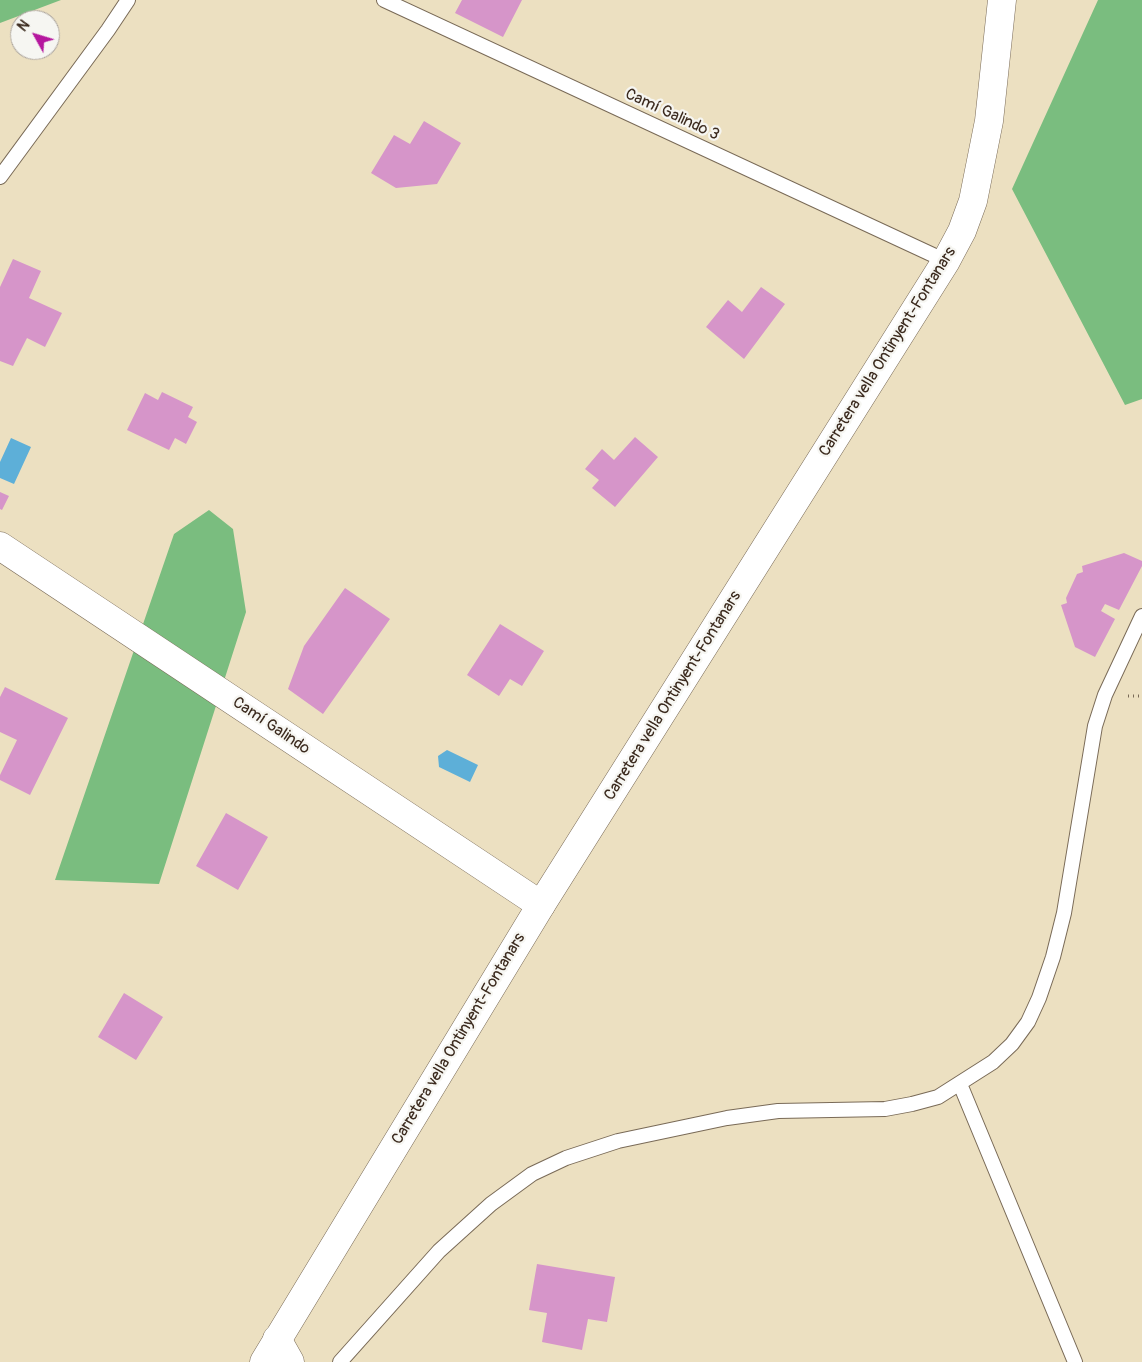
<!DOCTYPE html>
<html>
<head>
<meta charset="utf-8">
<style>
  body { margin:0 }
  #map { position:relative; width:1142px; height:1362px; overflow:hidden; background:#ece0c1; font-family:Pangolin,sans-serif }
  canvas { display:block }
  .north { position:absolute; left:10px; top:10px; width:50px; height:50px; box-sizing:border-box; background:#f6f6f2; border:1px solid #aba49d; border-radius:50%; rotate:309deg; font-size:14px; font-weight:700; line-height:20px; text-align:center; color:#3b2a1e }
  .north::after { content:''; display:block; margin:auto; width:18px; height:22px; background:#b5179e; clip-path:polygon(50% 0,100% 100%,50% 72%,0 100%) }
</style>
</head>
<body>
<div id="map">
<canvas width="1142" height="1362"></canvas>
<div class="north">N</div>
</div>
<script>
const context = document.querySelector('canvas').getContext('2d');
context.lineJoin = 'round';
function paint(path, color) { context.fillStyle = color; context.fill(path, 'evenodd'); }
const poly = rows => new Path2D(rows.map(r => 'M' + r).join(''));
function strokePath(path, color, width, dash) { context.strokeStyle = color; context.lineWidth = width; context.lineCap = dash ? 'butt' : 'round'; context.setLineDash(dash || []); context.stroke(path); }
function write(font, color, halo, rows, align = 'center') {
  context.font = font + ' Pangolin,sans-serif'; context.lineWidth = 4.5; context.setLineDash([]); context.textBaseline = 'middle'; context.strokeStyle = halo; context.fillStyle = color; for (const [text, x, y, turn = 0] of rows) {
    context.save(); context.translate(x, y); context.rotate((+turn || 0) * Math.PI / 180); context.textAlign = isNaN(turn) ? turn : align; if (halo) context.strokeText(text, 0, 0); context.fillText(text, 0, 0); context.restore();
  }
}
paint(poly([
  [0,0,61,0,0,23],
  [1098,0,1142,0,1142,399,1125,405,1012,189],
  [209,510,233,529,246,612,159,884,55,880,174,534]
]), '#7abd7f');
paint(poly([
  [11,438,31,447,14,484,0,478,0,462],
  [447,750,478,765,470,782,439,767,438,756]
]), '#5dafd8');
paint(poly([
  [462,0,522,0,503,37,455,13],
  [424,121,461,143,437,184,396,188,371,173,394,135,410,144],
  [13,259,41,271,29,298,62,313,45,347,27,338,13,366,0,361,0,287],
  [761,287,785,304,744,359,706,327,728,300,742,312],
  [162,392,193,407,188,417,197,422,186,444,175,438,169,450,127,430,145,393,158,400],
  [635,437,658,457,615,507,592,488,599,480,585,469,602,449,614,460],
  [0,492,9,496,2,510,0,509],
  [1124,553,1142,561,1142,566,1119,610,1105,604,1101,611,1115,619,1095,657,1075,647,1061,605,1067,603,1066,598,1077,574,1083,572,1082,566],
  [345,588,390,619,323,714,288,689,304,646],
  [500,624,544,651,522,686,510,679,499,696,467,675],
  [5,687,68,718,30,795,0,780,0,775,17,740,0,732,0,697],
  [226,813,268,837,238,890,196,866],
  [124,993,163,1017,136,1060,98,1037],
  [537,1264,615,1277,607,1322,588,1319,582,1350,542,1342,547,1313,529,1310]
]), '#d695c9');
const lane = poly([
  [384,0,946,261],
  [0,177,108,30,128,0],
  [960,1084,1075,1362],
  [340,1362,439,1251,491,1204,532,1174,566,1158,618,1141,727,1118,778,1111,885,1109,912,1104,938,1097,993,1062,1012,1044,1028,1022,1039,998,1053,957,1064,913,1095,726,1105,695,1142,616]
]);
const street = poly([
  [0,546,541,905],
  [277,1339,290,1362]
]);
const secondary = poly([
  [264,1362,541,905,946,261,962,231,973,201,989,121,1002,0]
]);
strokePath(lane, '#796a57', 16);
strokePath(street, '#796a57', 29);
strokePath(secondary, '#796a57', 29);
strokePath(poly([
  [1128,696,1142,696]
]), '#796a57', 3, [1, 4]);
strokePath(lane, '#fff', 14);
strokePath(street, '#fff', 28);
strokePath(secondary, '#fff', 28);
write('16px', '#3b2a1e', '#f6f6f2', [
  ["Camí Galindo 3",672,115,25],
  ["Carretera vella Ontinyent-Fontanars",888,352,-58],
  ["Carretera vella Ontinyent-Fontanars",673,696,-58],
  ["Camí Galindo",271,726,34],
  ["Carretera vella Ontinyent-Fontanars",459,1039,-59]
]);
</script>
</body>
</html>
